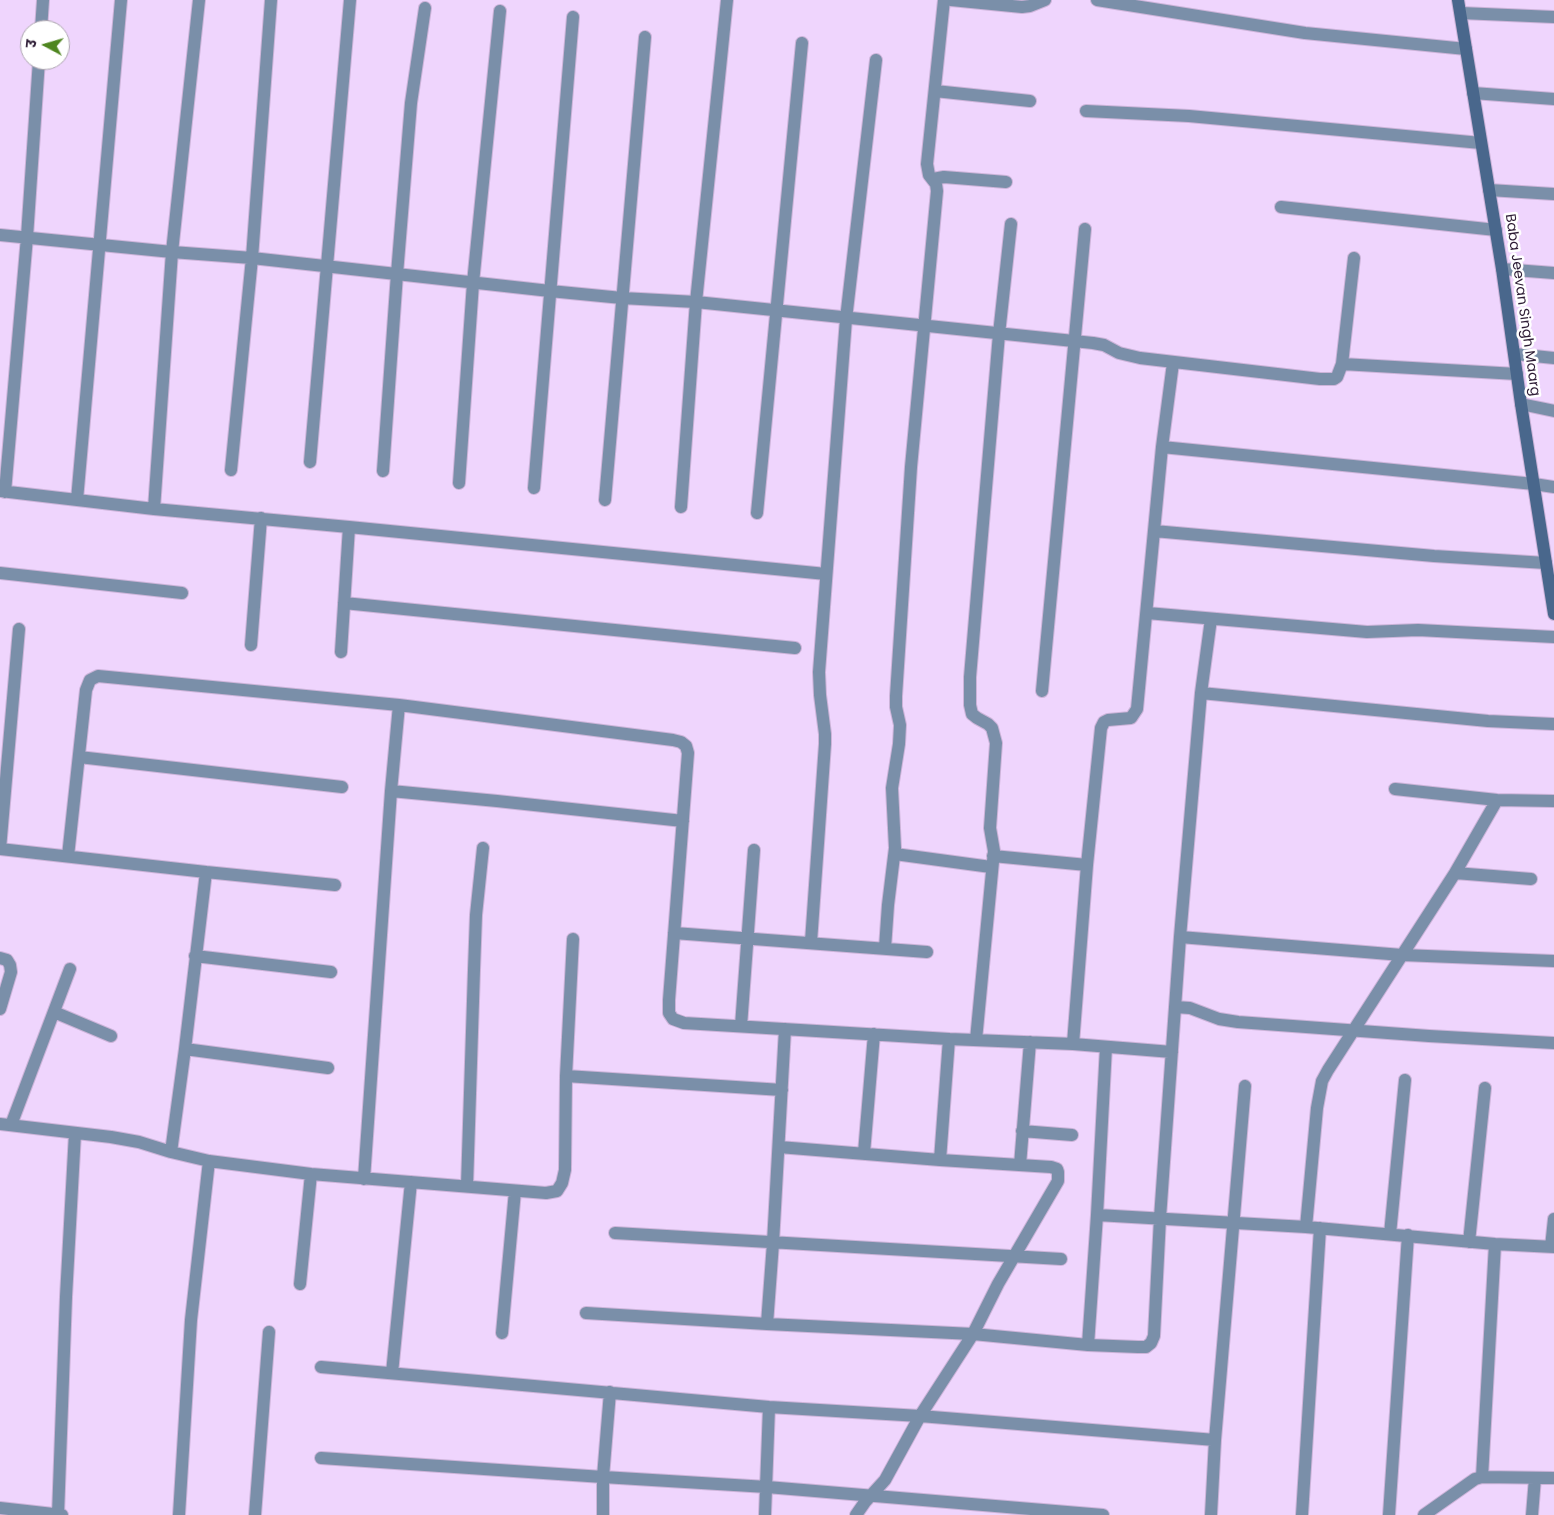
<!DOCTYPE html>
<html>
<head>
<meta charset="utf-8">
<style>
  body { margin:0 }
  #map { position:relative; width:1554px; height:1515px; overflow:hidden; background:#efd5fd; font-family:Poppins,"Noto Sans Devanagari",sans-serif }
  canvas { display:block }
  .north { position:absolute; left:20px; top:20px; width:50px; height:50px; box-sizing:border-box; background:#fff; border:1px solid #aba4ae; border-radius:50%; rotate:276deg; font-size:14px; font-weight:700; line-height:20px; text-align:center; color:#2d1c35 }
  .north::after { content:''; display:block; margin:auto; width:18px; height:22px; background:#4f8620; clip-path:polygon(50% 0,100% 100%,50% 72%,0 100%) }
</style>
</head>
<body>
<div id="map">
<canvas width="1554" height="1515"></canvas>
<div class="north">उ</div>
</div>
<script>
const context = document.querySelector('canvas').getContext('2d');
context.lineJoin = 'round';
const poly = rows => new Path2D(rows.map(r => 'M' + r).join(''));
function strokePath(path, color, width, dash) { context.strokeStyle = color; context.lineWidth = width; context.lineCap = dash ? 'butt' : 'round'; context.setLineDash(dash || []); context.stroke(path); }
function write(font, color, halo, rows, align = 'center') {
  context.font = font + ' Poppins,sans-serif'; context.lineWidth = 5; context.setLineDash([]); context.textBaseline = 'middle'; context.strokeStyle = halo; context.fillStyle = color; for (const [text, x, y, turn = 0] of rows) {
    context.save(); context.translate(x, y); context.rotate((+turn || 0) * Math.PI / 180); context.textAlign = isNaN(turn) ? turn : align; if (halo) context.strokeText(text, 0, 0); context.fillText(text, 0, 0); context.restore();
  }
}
const street = poly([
  [951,0,1022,7,1030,6,1045,0],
  [1097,0,1305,33,1466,49],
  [1461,13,1554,17],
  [41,30,43,0],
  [935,91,1030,101],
  [1473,93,1554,99],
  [1086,111,1189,116,1481,143],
  [933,179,944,177,1006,182],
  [1489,190,1554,194],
  [1281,207,1496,230],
  [0,235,172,252,252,258,550,291,622,298,696,302,1093,343,1104,345,1119,353,1140,358,1320,379,1334,379,1337,377,1342,364,1517,374],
  [1502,269,1554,273],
  [1515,354,1554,358],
  [1342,364,1354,258],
  [1521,404,1554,411],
  [1162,447,1534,484,1554,487],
  [310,462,350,0],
  [231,470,252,258,271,0],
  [383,471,397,274,411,103,425,8],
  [459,483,473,283,500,11],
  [534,488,573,17],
  [0,491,154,509,349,527,341,652],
  [5,492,27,237,39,60],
  [77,500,121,0],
  [605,500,645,37],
  [681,507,696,302,727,0],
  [154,509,172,252,199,0],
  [757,513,802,43],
  [349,527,826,574],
  [1154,531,1434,556,1546,563],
  [0,573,182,593],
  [344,603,795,648],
  [1147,613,1367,632,1418,630,1554,637],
  [251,645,261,518],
  [1042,691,1085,229],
  [1201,693,1488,721,1554,724],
  [79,757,342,787],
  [1395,789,1497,800,1554,801],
  [391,791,497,801,683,821],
  [0,849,206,872,335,885],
  [0,849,19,629],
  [895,854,991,867],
  [68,856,86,690,90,680,98,676,399,705,673,740,681,742,686,746,688,753,669,1000,669,1013,673,1019,684,1023,949,1039,1073,1044,1172,1052],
  [993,856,1087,865],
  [1455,873,1531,879],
  [674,933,927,952],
  [1180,937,1402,955,1554,961],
  [811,942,825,744,825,734,820,695,819,672,846,319,876,60],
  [885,948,888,905,895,848,892,788,899,744,900,725,896,707,896,696,911,467,937,191,936,184,929,175,927,164,944,0],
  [195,956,331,972],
  [0,958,7,960,10,965,11,972,0,1009],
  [1175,1007,1190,1008,1219,1019,1238,1022,1429,1036,1554,1043],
  [54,1012,111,1036],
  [741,1026,754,850],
  [976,1040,994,851,990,828,996,743,992,728,988,724,977,718,972,714,970,705,970,677,999,334,1011,224],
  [1073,1044,1087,865,1101,728,1104,722,1108,720,1131,718,1137,709,1162,447,1173,363],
  [185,1049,328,1068],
  [566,1076,782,1090],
  [0,1124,111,1137,139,1142,171,1152,209,1161,311,1174,546,1193,557,1191,562,1183,565,1170,566,1076,573,939],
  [11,1125,70,969],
  [1022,1131,1072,1135],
  [779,1147,940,1160,1051,1167,1057,1169,1058,1172,1058,1181,998,1284,973,1334,920,1416,885,1480,865,1502,856,1515],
  [171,1152,185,1049,206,872],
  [864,1153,874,1034],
  [940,1160,949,1039],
  [1020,1165,1030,1042],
  [364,1179,391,791,399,705],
  [467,1186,474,970,476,915,483,848],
  [1097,1215,1306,1227,1495,1244,1554,1247],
  [1306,1227,1317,1108,1322,1081,1328,1070,1455,873,1497,800],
  [615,1233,1061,1259],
  [1390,1234,1405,1080],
  [1469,1242,1485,1088],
  [1551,1247,1554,1219],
  [300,1284,311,1174],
  [586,1313,767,1324,973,1334,1088,1345,1138,1347,1146,1347,1151,1343,1154,1336,1160,1218,1180,937,1201,693,1211,619],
  [767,1324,773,1243,785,1029],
  [502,1333,515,1191],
  [1088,1345,1097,1215,1106,1047],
  [321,1367,769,1407,920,1416,1215,1440],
  [392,1373,411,1182],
  [610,1392,603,1477,767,1487,1103,1515],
  [321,1458,603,1477,603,1515],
  [1482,1477,1495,1244],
  [0,1508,62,1515],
  [58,1515,66,1297,75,1133],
  [179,1515,191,1320,209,1161],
  [255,1515,269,1332],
  [765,1515,769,1407],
  [1211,1515,1215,1440,1245,1086],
  [1302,1515,1320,1228],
  [1389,1515,1408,1235],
  [1424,1515,1475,1479,1482,1477,1554,1478],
  [1532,1515,1535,1478]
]);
const secondary = poly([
  [1458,0,1502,269,1521,404,1554,614]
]);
strokePath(street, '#ccb4d9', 14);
strokePath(secondary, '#ccb4d9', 14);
strokePath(street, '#7a8fa9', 12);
strokePath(secondary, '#49678c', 12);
write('14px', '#2d1c35', '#fff', [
  ["Baba Jeevan Singh Maarg",1522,305,82]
]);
</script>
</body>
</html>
